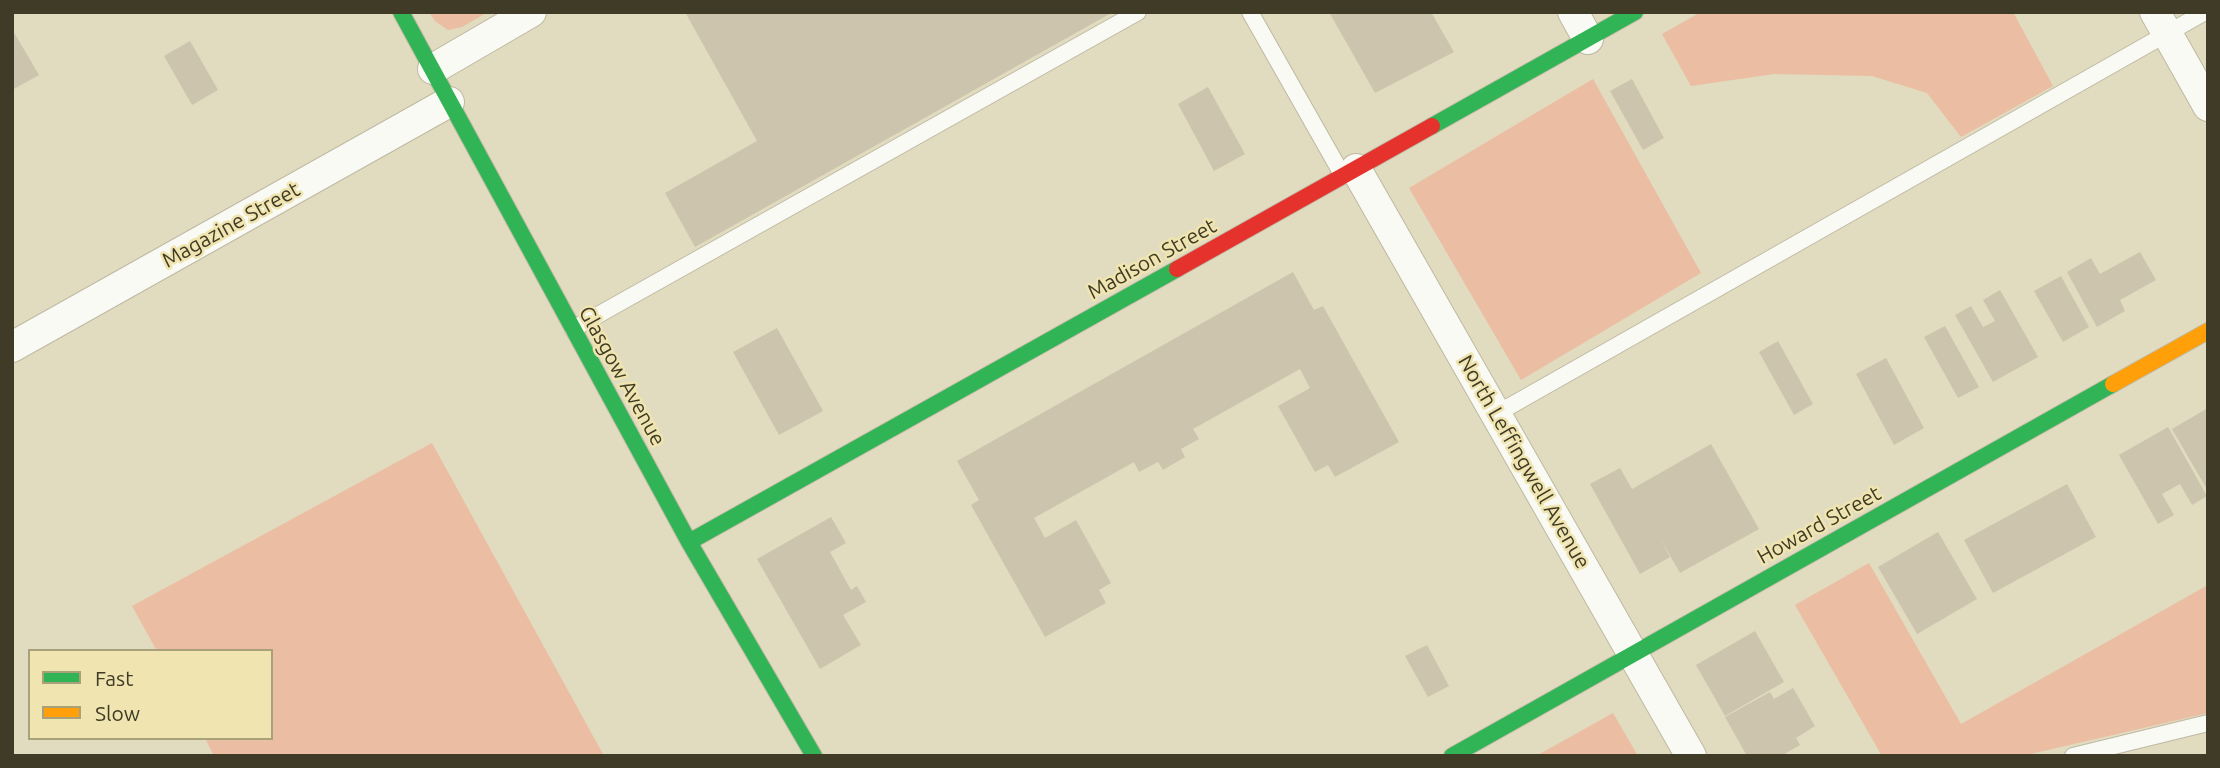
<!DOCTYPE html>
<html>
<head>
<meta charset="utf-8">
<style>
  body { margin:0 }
  #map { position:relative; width:2220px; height:768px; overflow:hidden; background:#e1dbbf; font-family:Ubuntu,sans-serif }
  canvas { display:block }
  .frame { position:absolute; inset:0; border:14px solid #3f3b26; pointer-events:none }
  .legend { position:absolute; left:28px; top:649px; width:245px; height:91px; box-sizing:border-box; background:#f0e5b0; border:2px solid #a9a179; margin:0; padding:9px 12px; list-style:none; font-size:21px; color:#3f3b26 }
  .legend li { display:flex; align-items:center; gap:14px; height:35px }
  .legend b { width:35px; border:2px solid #a9a179 }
</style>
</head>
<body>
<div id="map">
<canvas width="2220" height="768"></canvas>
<div class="frame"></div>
<ul class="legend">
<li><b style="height:9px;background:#30b455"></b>Fast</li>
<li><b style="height:9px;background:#ff9f0a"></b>Slow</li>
</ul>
</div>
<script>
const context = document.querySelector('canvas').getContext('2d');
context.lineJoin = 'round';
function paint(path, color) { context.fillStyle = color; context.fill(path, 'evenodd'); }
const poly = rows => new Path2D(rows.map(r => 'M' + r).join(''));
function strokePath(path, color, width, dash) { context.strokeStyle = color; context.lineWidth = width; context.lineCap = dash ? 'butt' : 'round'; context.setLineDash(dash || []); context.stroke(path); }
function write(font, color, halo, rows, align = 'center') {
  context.font = font + ' Ubuntu,sans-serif'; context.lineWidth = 5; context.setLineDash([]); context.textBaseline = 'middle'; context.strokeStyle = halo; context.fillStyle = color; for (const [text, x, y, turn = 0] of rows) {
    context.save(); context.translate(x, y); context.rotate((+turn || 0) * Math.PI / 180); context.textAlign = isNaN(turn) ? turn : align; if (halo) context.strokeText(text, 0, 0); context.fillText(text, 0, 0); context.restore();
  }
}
paint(poly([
  [429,12,488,12,462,27,448,30,435,21],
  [1701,12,2013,12,2053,86,1961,137,1927,93,1872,76,1774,74,1691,86,1662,34],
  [1593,79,1701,273,1521,380,1409,188],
  [432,443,604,756,214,756,205,738,271,738,271,651,157,651,132,606],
  [1869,563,1961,724,2208,585,2208,713,2022,756,1882,756,1795,605],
  [1613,713,1638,756,1536,756]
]), '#ebbda2');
paint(poly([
  [685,12,1113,12,695,247,665,193,757,141],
  [1329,12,1431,12,1454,52,1375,93],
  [12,29,39,75,12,90],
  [190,41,218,90,192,105,164,56],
  [1632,79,1664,138,1643,150,1610,91],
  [1208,87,1245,154,1214,171,1178,104],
  [2140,252,2156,280,2120,300,2125,311,2097,327,2067,272,2091,258,2100,274],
  [1293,272,1314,310,1323,306,1399,442,1335,477,1328,465,1315,472,1278,406,1310,388,1300,369,1193,429,1199,439,1181,449,1185,457,1163,470,1158,462,1139,472,1134,462,1034,518,1045,538,1076,520,1111,583,1099,590,1106,603,1045,637,971,505,979,500,957,461],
  [2061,276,2089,327,2063,342,2034,291],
  [2000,290,2038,357,1993,382,1955,315,1971,306,1983,327,1995,321,1983,300],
  [1945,326,1979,387,1958,398,1924,337],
  [777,328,823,411,779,435,733,352],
  [1778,341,1813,404,1794,415,1759,352],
  [1886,358,1924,428,1894,445,1856,374],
  [2208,408,2208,491,2172,429],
  [2168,427,2207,496,2192,505,2180,484,2162,494,2174,515,2158,524,2119,455],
  [1711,444,1759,529,1680,573,1659,536,1670,557,1640,574,1590,484,1620,468,1632,489],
  [2067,484,2096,537,1993,593,1964,540],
  [831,517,846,543,830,552,851,590,857,586,866,602,843,615,861,645,820,669,757,559],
  [1938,532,1977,599,1917,634,1878,567],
  [1755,631,1784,682,1725,716,1696,665],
  [1427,645,1449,686,1428,697,1405,656],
  [1793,688,1815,726,1796,738,1800,745,1781,756,1747,756,1725,717,1770,692,1774,699]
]), '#cdc4ae');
const lane = poly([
  [1250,12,1343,176],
  [573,329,1138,12],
  [1496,414,2205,12],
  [2073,756,2208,723]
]);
const street = poly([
  [1573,12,1588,39],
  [2155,12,2208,106],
  [433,69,531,12],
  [1356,169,1691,756],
  [12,347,449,102]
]);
const fast = poly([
  [401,12,689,542,814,756],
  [1432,126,1635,12],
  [689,542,1177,269],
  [1452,756,2113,384]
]);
const slow = poly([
  [2113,384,2208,331]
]);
const jam = poly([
  [1177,269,1432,126]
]);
strokePath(lane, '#beb9a3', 18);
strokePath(street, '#beb9a3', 32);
strokePath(fast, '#beb9a3', 18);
strokePath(slow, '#beb9a3', 18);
strokePath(jam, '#beb9a3', 18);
strokePath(lane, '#fafaf5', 16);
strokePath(street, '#fafaf5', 30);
strokePath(fast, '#30b455', 16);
strokePath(slow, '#ff9f0a', 16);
strokePath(jam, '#e5322d', 16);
write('21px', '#3f3b26', '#f0e5b0', [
  ["Magazine Street",231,225,-29],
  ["Madison Street",1152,259,-29],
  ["Glasgow Avenue",622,376,61],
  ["North Leffingwell Avenue",1524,462,60],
  ["Howard Street",1819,525,-29]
]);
</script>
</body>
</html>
